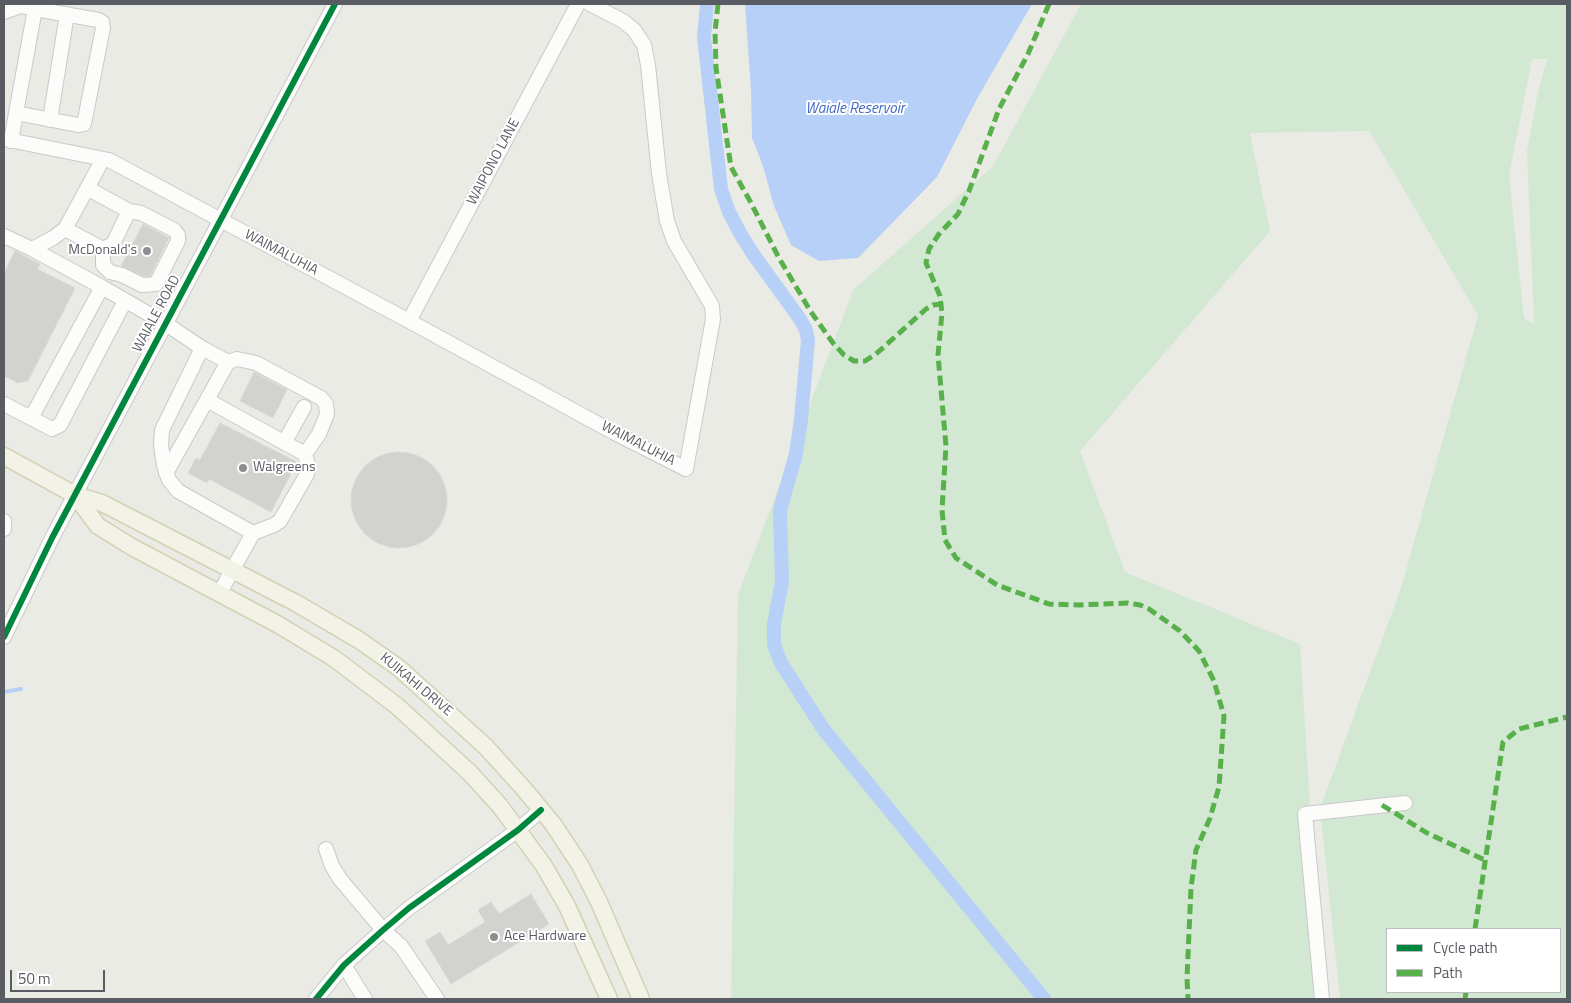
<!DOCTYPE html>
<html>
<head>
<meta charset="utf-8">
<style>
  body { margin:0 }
  #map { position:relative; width:1571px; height:1003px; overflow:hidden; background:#ebebe5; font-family:"Titillium Web",sans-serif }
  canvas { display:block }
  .frame { position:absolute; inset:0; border:5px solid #5a5c63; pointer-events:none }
  .legend { position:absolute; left:1386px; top:928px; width:175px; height:65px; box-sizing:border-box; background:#fff; border:1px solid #bdbec1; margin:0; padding:6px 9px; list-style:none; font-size:15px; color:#5a5c63 }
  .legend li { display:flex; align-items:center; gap:10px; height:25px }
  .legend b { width:25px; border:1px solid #bdbec1 }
  .scale { position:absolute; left:10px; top:970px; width:95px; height:22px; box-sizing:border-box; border:2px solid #5a5c63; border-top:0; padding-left:6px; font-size:15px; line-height:18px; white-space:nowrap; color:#5a5c63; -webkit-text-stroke:4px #fff; paint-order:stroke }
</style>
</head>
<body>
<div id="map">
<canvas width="1571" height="1003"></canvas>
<div class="frame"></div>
<ul class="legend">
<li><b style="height:6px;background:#00873e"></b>Cycle path</li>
<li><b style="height:6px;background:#58b04a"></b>Path</li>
</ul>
<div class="scale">50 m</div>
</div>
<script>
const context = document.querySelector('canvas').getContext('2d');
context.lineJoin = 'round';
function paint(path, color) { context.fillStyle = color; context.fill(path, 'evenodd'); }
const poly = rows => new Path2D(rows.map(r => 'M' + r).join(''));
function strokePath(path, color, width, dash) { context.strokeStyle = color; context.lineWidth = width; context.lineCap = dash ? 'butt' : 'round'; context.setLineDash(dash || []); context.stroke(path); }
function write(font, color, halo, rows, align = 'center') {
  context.font = font + ' "Titillium Web",sans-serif'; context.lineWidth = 4; context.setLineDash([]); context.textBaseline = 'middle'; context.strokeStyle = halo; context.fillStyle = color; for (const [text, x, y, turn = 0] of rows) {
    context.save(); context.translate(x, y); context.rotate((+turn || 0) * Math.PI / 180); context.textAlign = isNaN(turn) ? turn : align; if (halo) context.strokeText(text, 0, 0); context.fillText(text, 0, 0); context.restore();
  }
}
paint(poly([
  [1081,4,1567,4,1567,999,1340,999,1320,808,1401,588,1478,315,1369,131,1250,133,1270,231,1080,451,1125,572,1300,644,1322,999,731,999,738,595,853,290,993,166],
  [1532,59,1547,59,1538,92,1527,151,1534,324,1524,318,1509,175],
  [1387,929,1560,929,1560,992,1387,992]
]), '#d2e8d3');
paint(poly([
  [745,4,1032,4,978,97,937,177,858,258,819,261,791,245,774,206,763,166,752,138,751,91]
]), '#b6d0f7');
strokePath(poly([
  [4,692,21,689]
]), '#b6d0f7', 4);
strokePath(poly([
  [707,4,704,37,721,189,729,212,740,233,753,254,800,319,806,330,808,340,801,419,796,454,780,510,782,582,774,624,774,645,781,663,824,730,1044,999]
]), '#b6d0f7', 14);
const building = poly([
  [143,224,169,238,150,276,144,276,121,266,143,224],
  [15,251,40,264,37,269,75,288,28,381,18,383,4,376,4,273,15,251],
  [254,372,287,390,273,418,240,401,254,372],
  [220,423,297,462,271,512,209,479,207,483,188,473,196,458,200,460,220,423],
  '351 500a48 48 0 1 1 96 0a48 48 0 1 1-96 0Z',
  [531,894,549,924,451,984,425,941,440,932,448,945,485,922,478,910,491,902,499,914,531,894]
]);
paint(building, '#d2d2cf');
strokePath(building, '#dad9d4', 1);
const minor = poly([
  [4,12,21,6,35,9,98,20,102,22,103,28,84,124,78,125,16,113,35,9],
  [50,120,67,14],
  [4,139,109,160,409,321,613,432,686,469,713,319,712,306,674,241,667,221,659,174,648,65,644,45,634,30,623,21,590,4],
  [11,141,16,113],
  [65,229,103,249,113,244,129,211,87,188],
  [4,236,32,249,102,287,166,324,202,348,162,430,161,445,164,465,169,480,178,491,253,533],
  [32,249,53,238,65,229,103,159],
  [103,249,103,265,110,272,122,275,142,285,156,284,178,241,178,235,174,230,141,213,129,211],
  [409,321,578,4],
  [228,362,237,359,256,363,321,398,326,404,327,414,319,434,305,454],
  [207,400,305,454,308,465,307,474,280,521,274,525,253,533,219,594],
  [4,404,52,429,60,425,125,301],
  [31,418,102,287],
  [284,443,304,407],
  [166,473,228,362,202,348],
  [4,521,4,529],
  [4,637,52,538,335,4],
  [326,849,332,866,340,879,383,930,401,946,437,999],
  [344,965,365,999],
  [316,999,344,965,383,930,409,908,518,830,541,810],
  [1322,999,1305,814,1405,803]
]);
const major = poly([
  [4,456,75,495,102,503,296,603,359,640,399,668,486,747,524,789,553,824,580,865,599,902,641,999],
  [75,495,98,526,132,547,279,625,335,659,397,706,470,773,500,806,544,866,567,906,609,999]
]);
strokePath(minor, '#c9c9c8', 16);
strokePath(major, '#d3d1b2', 19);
strokePath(minor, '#fcfcfb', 14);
strokePath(major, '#f2f2e7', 16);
strokePath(poly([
  [718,4,715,32,716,68,731,167,750,201,779,258,811,312,833,343,844,355,854,361,865,361,876,354,926,309,933,305,941,304],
  [1049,4,1028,54,999,109,969,191,958,214,939,234,929,249,926,263,940,296,942,313,938,355,946,446,942,510,945,540,956,558,997,585,1049,604,1079,605,1128,603,1140,605,1149,609,1180,631,1199,651,1214,681,1224,716,1219,787,1210,818,1196,850,1191,888,1187,978,1188,999],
  [1382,805,1427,833,1485,860],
  [1475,929,1503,742,1519,729,1567,717],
  [1465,999,1466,992]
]), '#58b04a', 5, [10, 5]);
strokePath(poly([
  [4,637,52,538,335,4],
  [316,999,344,965,383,930,409,908,518,830,541,810]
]), '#00873e', 6);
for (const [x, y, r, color] of [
  [147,251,5,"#8d8e90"],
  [243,468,5,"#8d8e90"],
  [494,937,5,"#8d8e90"]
]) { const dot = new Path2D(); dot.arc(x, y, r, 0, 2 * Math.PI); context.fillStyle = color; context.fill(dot); strokePath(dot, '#fff', 2); }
write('14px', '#5a5c63', '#fff', [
  ["WAIPONO LANE",494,162,-62],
  ["WAIMALUHIA",281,253,28],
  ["WAIALE ROAD",157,314,-62],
  ["WAIMALUHIA",638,444,27],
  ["KUIKAHI DRIVE",416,685,40]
]);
write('14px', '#5a5c63', '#fff', [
  ["McDonald's",137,251,"right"],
  ["Walgreens",253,468],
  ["Ace Hardware",504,937]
], 'left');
write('italic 15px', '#3f67c6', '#fff', [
  ["Waiale Reservoir",855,109]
]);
</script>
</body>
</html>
